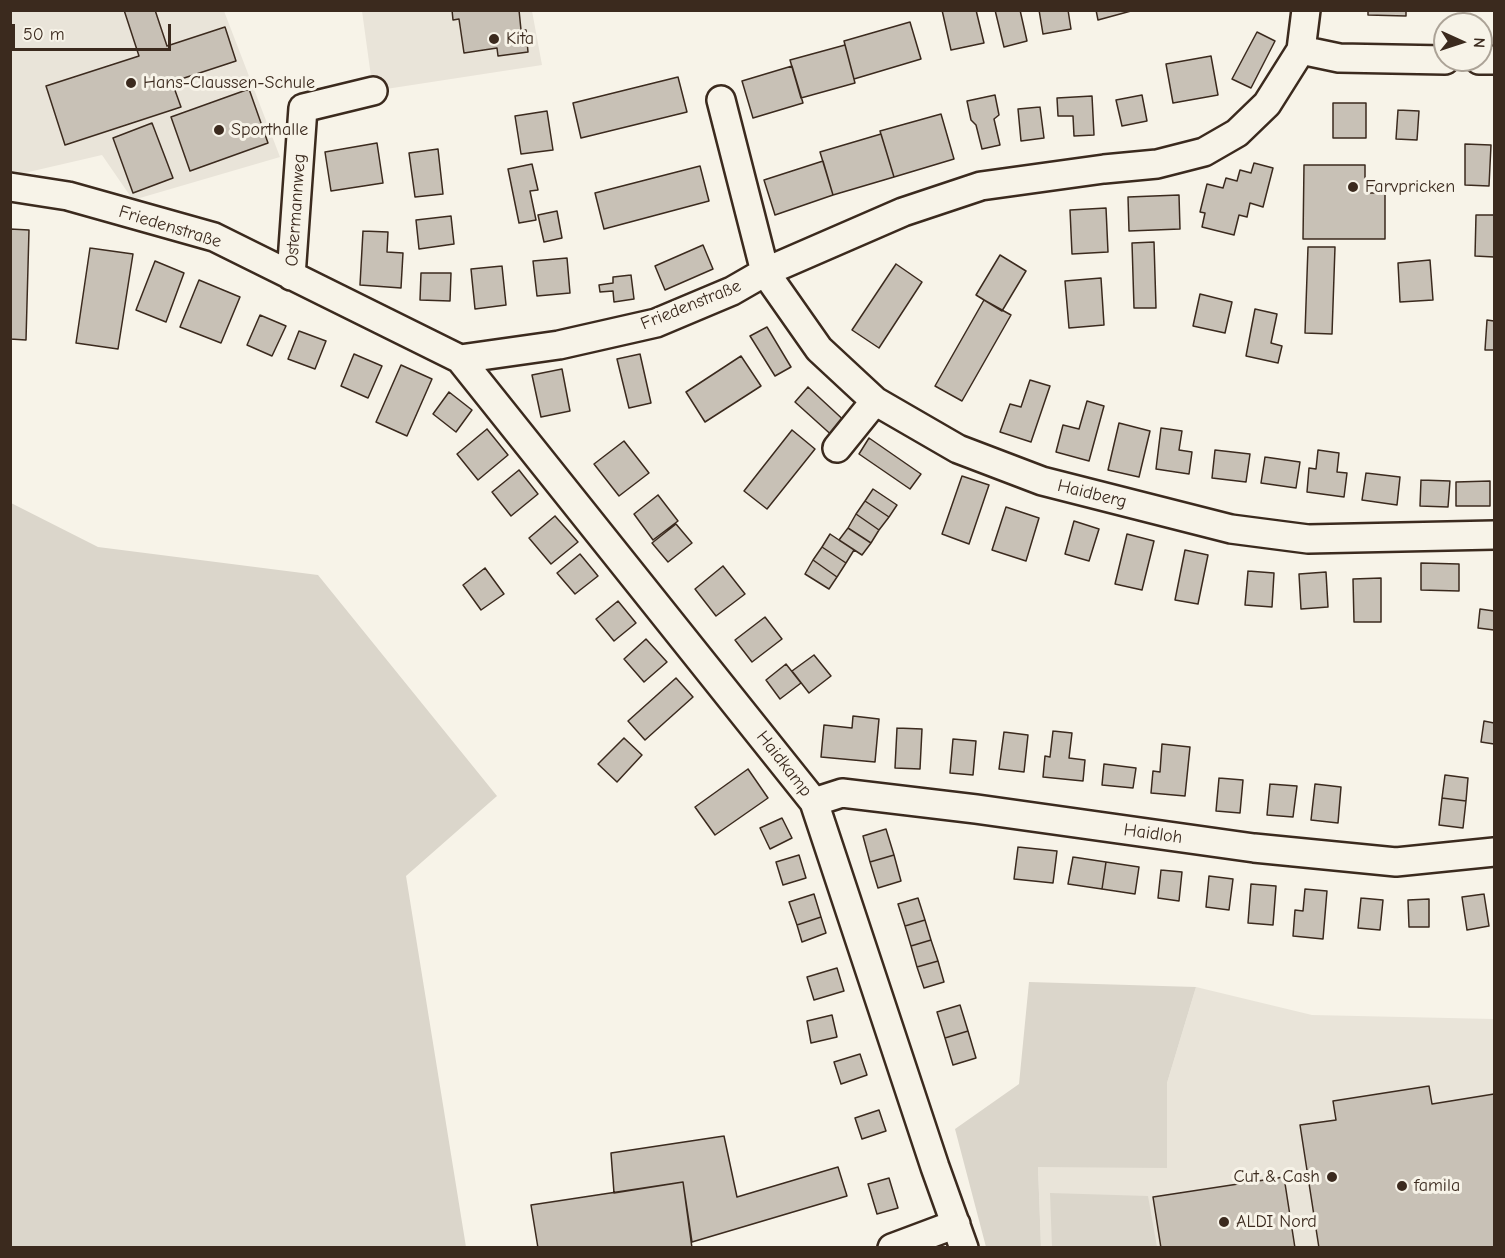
<!DOCTYPE html>
<html>
<head>
<meta charset="utf-8">
<style>
  body { margin:0 }
  #map { position:relative; width:1505px; height:1258px; overflow:hidden; background:#f7f3e8; font-family:"Comic Neue",sans-serif }
  canvas { display:block }
  .frame { position:absolute; inset:0; border:12px solid #3b2a1e; pointer-events:none }
  .north { position:absolute; left:1433px; top:12px; width:60px; height:60px; box-sizing:border-box; background:#f7f3e8; border:2px solid #aca397; border-radius:50%; rotate:93deg; font-size:16px; font-weight:700; line-height:24px; text-align:center; color:#3b2a1e }
  .north::after { content:''; display:block; margin:auto; width:21px; height:27px; background:#3b2a1e; clip-path:polygon(50% 0,100% 100%,50% 72%,0 100%) }
  .scale { position:absolute; left:12px; top:24px; width:159px; height:27px; box-sizing:border-box; border:3px solid #3b2a1e; border-top:0; padding-left:8px; font-size:18px; line-height:21px; white-space:nowrap; color:#3b2a1e; -webkit-text-stroke:4px #f7f3e8; paint-order:stroke }
</style>
</head>
<body>
<div id="map">
<canvas width="1505" height="1258"></canvas>
<div class="frame"></div>
<div class="north">N</div>
<div class="scale">50 m</div>
</div>
<script>
const context = document.querySelector('canvas').getContext('2d');
context.lineJoin = 'round';
function paint(path, color) { context.fillStyle = color; context.fill(path, 'evenodd'); }
const poly = rows => new Path2D(rows.map(r => 'M' + r).join(''));
function strokePath(path, color, width, dash) { context.strokeStyle = color; context.lineWidth = width; context.lineCap = dash ? 'butt' : 'round'; context.setLineDash(dash || []); context.stroke(path); }
function write(font, color, halo, rows, align = 'center') {
  context.font = font + ' "Comic Neue",sans-serif'; context.lineWidth = 6; context.setLineDash([]); context.textBaseline = 'middle'; context.strokeStyle = halo; context.fillStyle = color; for (const [text, x, y, turn = 0] of rows) {
    context.save(); context.translate(x, y); context.rotate((+turn || 0) * Math.PI / 180); context.textAlign = isNaN(turn) ? turn : align; if (halo) context.strokeText(text, 0, 0); context.fillText(text, 0, 0); context.restore();
  }
}
paint(poly([
  [11,11,224,11,280,157,133,200,102,155,20,174,11,172],
  [362,11,532,11,542,65,373,91],
  [1196,987,1312,1015,1494,1019,1494,1247,1041,1247,1038,1167,1167,1167,1167,1083]
]), '#e9e4d9');
paint(poly([
  [11,503,98,547,318,575,497,796,406,876,466,1247,11,1247],
  [1029,982,1196,987,1167,1083,1167,1168,1038,1167,1041,1247,986,1247,955,1129,1019,1084],
  [1050,1193,1148,1196,1157,1247,1052,1247]
]), '#dbd6cb');
const building = poly([
  [124,10,155,10,167,46,225,27,236,61,172,82,181,107,65,145,46,86,139,56,124,10],
  [452,10,519,10,521,30,526,30,528,52,498,56,497,48,464,53,459,19,453,20,452,10],
  [942,10,976,10,984,43,951,50,942,10],
  [995,10,1020,10,1027,41,1004,47,995,10],
  [1039,10,1068,10,1071,29,1043,34,1039,10],
  [1096,10,1130,10,1131,11,1098,20,1096,10],
  [1368,10,1406,10,1406,16,1368,15,1368,10],
  [910,22,921,59,854,79,844,41,910,22],
  [1257,32,1275,41,1251,88,1232,79,1257,32],
  [845,45,855,83,801,98,790,60,845,45],
  [1211,56,1218,95,1173,103,1166,64,1211,56],
  [792,66,803,103,753,118,742,81,792,66],
  [678,77,687,112,581,138,573,103,678,77],
  [249,89,268,143,190,171,171,117,249,89],
  [995,95,999,115,994,119,1000,145,982,149,976,125,971,120,967,101,995,95],
  [1142,95,1147,121,1122,126,1116,100,1142,95],
  [1092,96,1094,135,1074,136,1073,116,1058,116,1057,98,1092,96],
  [1333,103,1366,103,1366,138,1333,138,1333,103],
  [1040,107,1044,138,1021,141,1018,109,1040,107],
  [1398,110,1419,111,1417,140,1396,139,1398,110],
  [547,111,553,150,521,154,515,116,547,111],
  [941,114,954,159,894,177,880,131,941,114],
  [152,123,173,178,133,193,113,138,152,123],
  [881,134,894,177,833,195,820,152,881,134],
  [377,143,383,183,331,191,325,152,377,143],
  [1465,144,1491,145,1489,186,1465,185,1465,144],
  [438,149,443,194,415,197,409,153,438,149],
  [823,161,833,195,775,215,764,180,823,161],
  [1254,163,1273,168,1263,207,1250,203,1247,217,1239,215,1234,235,1202,227,1205,213,1200,212,1207,184,1223,188,1226,178,1237,181,1240,170,1251,173,1254,163],
  [532,164,538,190,530,191,536,220,519,223,508,169,532,164],
  [1304,165,1365,165,1365,193,1385,193,1385,239,1303,239,1304,165],
  [700,166,709,201,604,229,595,193,700,166],
  [1179,195,1180,229,1129,231,1128,197,1179,195],
  [1106,208,1108,252,1072,254,1070,210,1106,208],
  [557,211,562,238,544,242,538,215,557,211],
  [1476,215,1494,215,1494,257,1475,256,1476,215],
  [451,216,454,244,419,249,416,220,451,216],
  [10,229,29,230,26,340,10,339,10,229],
  [363,231,388,232,387,252,403,253,401,288,360,285,363,231],
  [1154,242,1156,308,1134,308,1132,243,1154,242],
  [703,245,713,269,665,290,655,266,703,245],
  [1308,247,1335,247,1332,334,1305,333,1308,247],
  [90,248,133,254,118,349,76,343,90,248],
  [1000,255,1026,271,1002,311,976,295,1000,255],
  [567,258,570,293,537,296,533,261,567,258],
  [1430,260,1433,300,1400,302,1398,263,1430,260],
  [155,261,184,273,166,322,136,310,155,261],
  [896,264,922,282,879,348,852,330,896,264],
  [502,266,506,305,475,309,471,269,502,266],
  [421,273,451,273,450,301,420,300,421,273],
  [631,275,634,299,614,302,613,291,600,292,599,285,613,283,613,277,631,275],
  [1101,278,1104,325,1069,328,1065,281,1101,278],
  [199,280,240,297,221,343,180,327,199,280],
  [1200,294,1232,302,1225,333,1193,326,1200,294],
  [984,300,1011,315,962,401,935,386,984,300],
  [1255,309,1277,314,1271,343,1282,346,1278,363,1246,356,1255,309],
  [260,315,286,326,272,356,247,345,260,315],
  [1487,320,1494,321,1494,350,1485,350,1487,320],
  [767,327,791,367,775,376,750,336,767,327],
  [299,331,326,341,315,369,288,359,299,331],
  [354,354,382,366,368,398,341,386,354,354],
  [640,354,651,403,629,408,617,359,640,354],
  [741,356,761,386,705,422,686,392,741,356],
  [401,365,432,379,407,436,376,422,401,365],
  [562,369,570,411,541,417,532,375,562,369],
  [1030,380,1050,386,1031,442,1000,432,1010,404,1021,407,1030,380],
  [808,387,849,425,836,439,795,402,808,387],
  [449,392,472,410,456,432,433,414,449,392],
  [1087,401,1104,406,1089,461,1056,452,1063,425,1079,429,1087,401],
  [1119,423,1150,431,1139,477,1108,470,1119,423],
  [1161,428,1182,431,1179,450,1192,452,1189,474,1156,469,1161,428],
  [487,429,508,455,478,480,457,454,487,429],
  [792,430,815,449,767,509,744,491,792,430],
  [869,438,921,474,910,489,859,454,869,438],
  [624,441,649,473,619,496,594,464,624,441],
  [1215,450,1250,454,1246,482,1212,478,1215,450],
  [1318,450,1339,453,1337,472,1347,473,1344,497,1307,492,1309,468,1316,469,1318,450],
  [1265,457,1300,462,1296,488,1261,483,1265,457],
  [519,470,538,494,511,516,492,492,519,470],
  [1366,473,1400,477,1397,505,1362,500,1366,473],
  [962,476,989,485,969,544,942,534,962,476],
  [1421,480,1450,481,1448,507,1420,506,1421,480],
  [1490,481,1490,506,1456,506,1456,482,1490,481],
  [873,489,897,505,889,517,865,501,873,489],
  [658,495,678,521,653,540,634,514,658,495],
  [865,501,889,517,879,530,856,514,865,501],
  [1006,507,1039,518,1026,561,992,550,1006,507],
  [856,514,879,530,871,543,848,528,856,514],
  [555,516,578,542,551,564,529,538,555,516],
  [1074,521,1099,529,1089,561,1065,554,1074,521],
  [676,524,692,543,668,562,652,543,676,524],
  [848,528,871,543,862,555,839,540,848,528],
  [830,534,854,550,846,563,822,547,830,534],
  [1127,534,1154,541,1142,590,1115,584,1127,534],
  [822,547,846,563,837,577,813,560,822,547],
  [1185,550,1208,555,1198,604,1175,600,1185,550],
  [580,554,598,576,575,594,557,573,580,554],
  [813,560,837,577,829,589,805,574,813,560],
  [1421,563,1459,564,1459,591,1421,590,1421,563],
  [723,566,745,594,716,616,695,589,723,566],
  [485,568,504,594,481,610,463,585,485,568],
  [1248,571,1274,573,1272,607,1245,605,1248,571],
  [1326,572,1328,607,1301,609,1299,574,1326,572],
  [1381,578,1381,622,1354,622,1353,579,1381,578],
  [618,601,636,623,614,641,596,619,618,601],
  [1480,609,1494,611,1494,630,1478,628,1480,609],
  [765,617,782,639,752,662,735,640,765,617],
  [646,639,667,662,644,682,624,659,646,639],
  [814,655,831,676,809,693,792,671,814,655],
  [786,664,801,683,780,699,766,680,786,664],
  [676,678,693,697,645,740,628,721,676,678],
  [853,716,879,719,875,762,821,757,824,725,852,728,853,716],
  [1484,721,1494,723,1494,744,1481,742,1484,721],
  [897,728,922,729,920,769,895,768,897,728],
  [1053,731,1072,733,1069,758,1085,760,1083,781,1043,777,1045,756,1050,757,1053,731],
  [1004,732,1028,735,1024,772,999,769,1004,732],
  [624,738,642,755,617,782,598,764,624,738],
  [953,739,976,741,973,775,950,773,953,739],
  [1162,744,1190,747,1185,796,1151,793,1153,771,1160,772,1162,744],
  [1104,764,1136,768,1133,788,1102,785,1104,764],
  [748,769,768,798,715,835,695,807,748,769],
  [1445,775,1468,778,1466,801,1442,798,1445,775],
  [1219,778,1243,780,1240,813,1216,811,1219,778],
  [1270,784,1297,786,1293,817,1267,815,1270,784],
  [1315,784,1341,787,1338,823,1311,820,1315,784],
  [1442,798,1466,801,1463,828,1439,825,1442,798],
  [782,818,792,838,770,849,760,828,782,818],
  [886,829,894,855,870,862,863,836,886,829],
  [1018,847,1057,851,1053,883,1014,879,1018,847],
  [799,855,806,878,783,885,776,862,799,855],
  [894,855,901,881,878,888,870,862,894,855],
  [1073,857,1106,862,1102,889,1068,884,1073,857],
  [1106,862,1139,867,1135,894,1102,889,1106,862],
  [1161,870,1182,872,1179,901,1158,898,1161,870],
  [1209,876,1233,879,1229,910,1206,907,1209,876],
  [1251,884,1276,886,1273,925,1248,923,1251,884],
  [1305,889,1327,891,1323,939,1293,936,1295,910,1303,911,1305,889],
  [814,894,821,917,797,925,789,902,814,894],
  [1484,894,1489,926,1467,930,1462,897,1484,894],
  [918,898,925,920,905,926,898,904,918,898],
  [1361,898,1383,900,1380,930,1358,928,1361,898],
  [1429,899,1429,927,1409,927,1408,900,1429,899],
  [821,917,826,933,802,942,797,925,821,917],
  [925,920,931,940,911,946,905,926,925,920],
  [931,940,938,961,917,967,911,946,931,940],
  [938,961,944,982,924,988,917,967,938,961],
  [837,968,844,991,814,1000,807,977,837,968],
  [960,1005,968,1031,945,1038,937,1012,960,1005],
  [832,1015,837,1037,811,1043,807,1021,832,1015],
  [968,1031,976,1058,953,1065,945,1038,968,1031],
  [860,1054,867,1075,841,1084,834,1062,860,1054],
  [1429,1086,1432,1104,1494,1094,1494,1248,1319,1248,1300,1125,1336,1120,1333,1101,1429,1086],
  [879,1110,886,1131,862,1139,855,1118,879,1110],
  [724,1136,737,1197,838,1167,847,1196,692,1242,683,1182,614,1193,611,1153,724,1136],
  [1284,1177,1295,1248,1161,1248,1153,1197,1284,1177],
  [889,1178,898,1208,877,1214,868,1184,889,1178],
  [683,1182,692,1248,538,1248,531,1205,683,1182]
]);
paint(building, '#c8c1b6');
strokePath(building, '#3b2a1e', 1.5);
const minor = poly([
  [1301,50,1339,58,1445,60],
  [1479,60,1494,60],
  [721,100,765,272,819,349,875,401,958,449,1042,481,1231,529,1308,539,1494,535],
  [10,187,68,196,214,237,460,359,559,345,656,323,732,291,765,272,903,212,981,186,1104,169,1157,164,1204,152,1237,133,1267,104,1301,50,1306,10],
  [291,276,303,108,373,91],
  [460,359,814,802,935,1167,964,1248],
  [837,448,875,401],
  [814,802,842,793,976,809,1254,848,1396,862,1494,852],
  [892,1248,956,1224]
]);
strokePath(minor, '#3b2a1e', 32);
strokePath(minor, '#f7f3e8', 27);
for (const [x, y, r, color] of [
  [494,39,6,"#3b2a1e"],
  [131,83,6,"#3b2a1e"],
  [219,130,6,"#3b2a1e"],
  [1353,187,6,"#3b2a1e"],
  [1332,1177,6,"#3b2a1e"],
  [1402,1186,6,"#3b2a1e"],
  [1224,1222,6,"#3b2a1e"]
]) { const dot = new Path2D(); dot.arc(x, y, r, 0, 2 * Math.PI); context.fillStyle = color; context.fill(dot); strokePath(dot, '#f7f3e8', 2); }
write('18px', '#3b2a1e', '#f7f3e8', [
  ["Kita",506,39],
  ["Hans-Claussen-Schule",143,83],
  ["Sporthalle",231,130],
  ["Farvpricken",1365,187],
  ["Cut & Cash",1320,1177,"right"],
  ["famila",1414,1186],
  ["ALDI Nord",1236,1222]
], 'left');
write('18px', '#3b2a1e', '#f7f3e8', [
  ["Ostermannweg",296,210,-86],
  ["Friedenstraße",170,227,17],
  ["Friedenstraße",691,305,-22],
  ["Haidberg",1092,494,14],
  ["Haidkamp",784,764,52],
  ["Haidloh",1153,834,8]
]);
</script>
</body>
</html>
